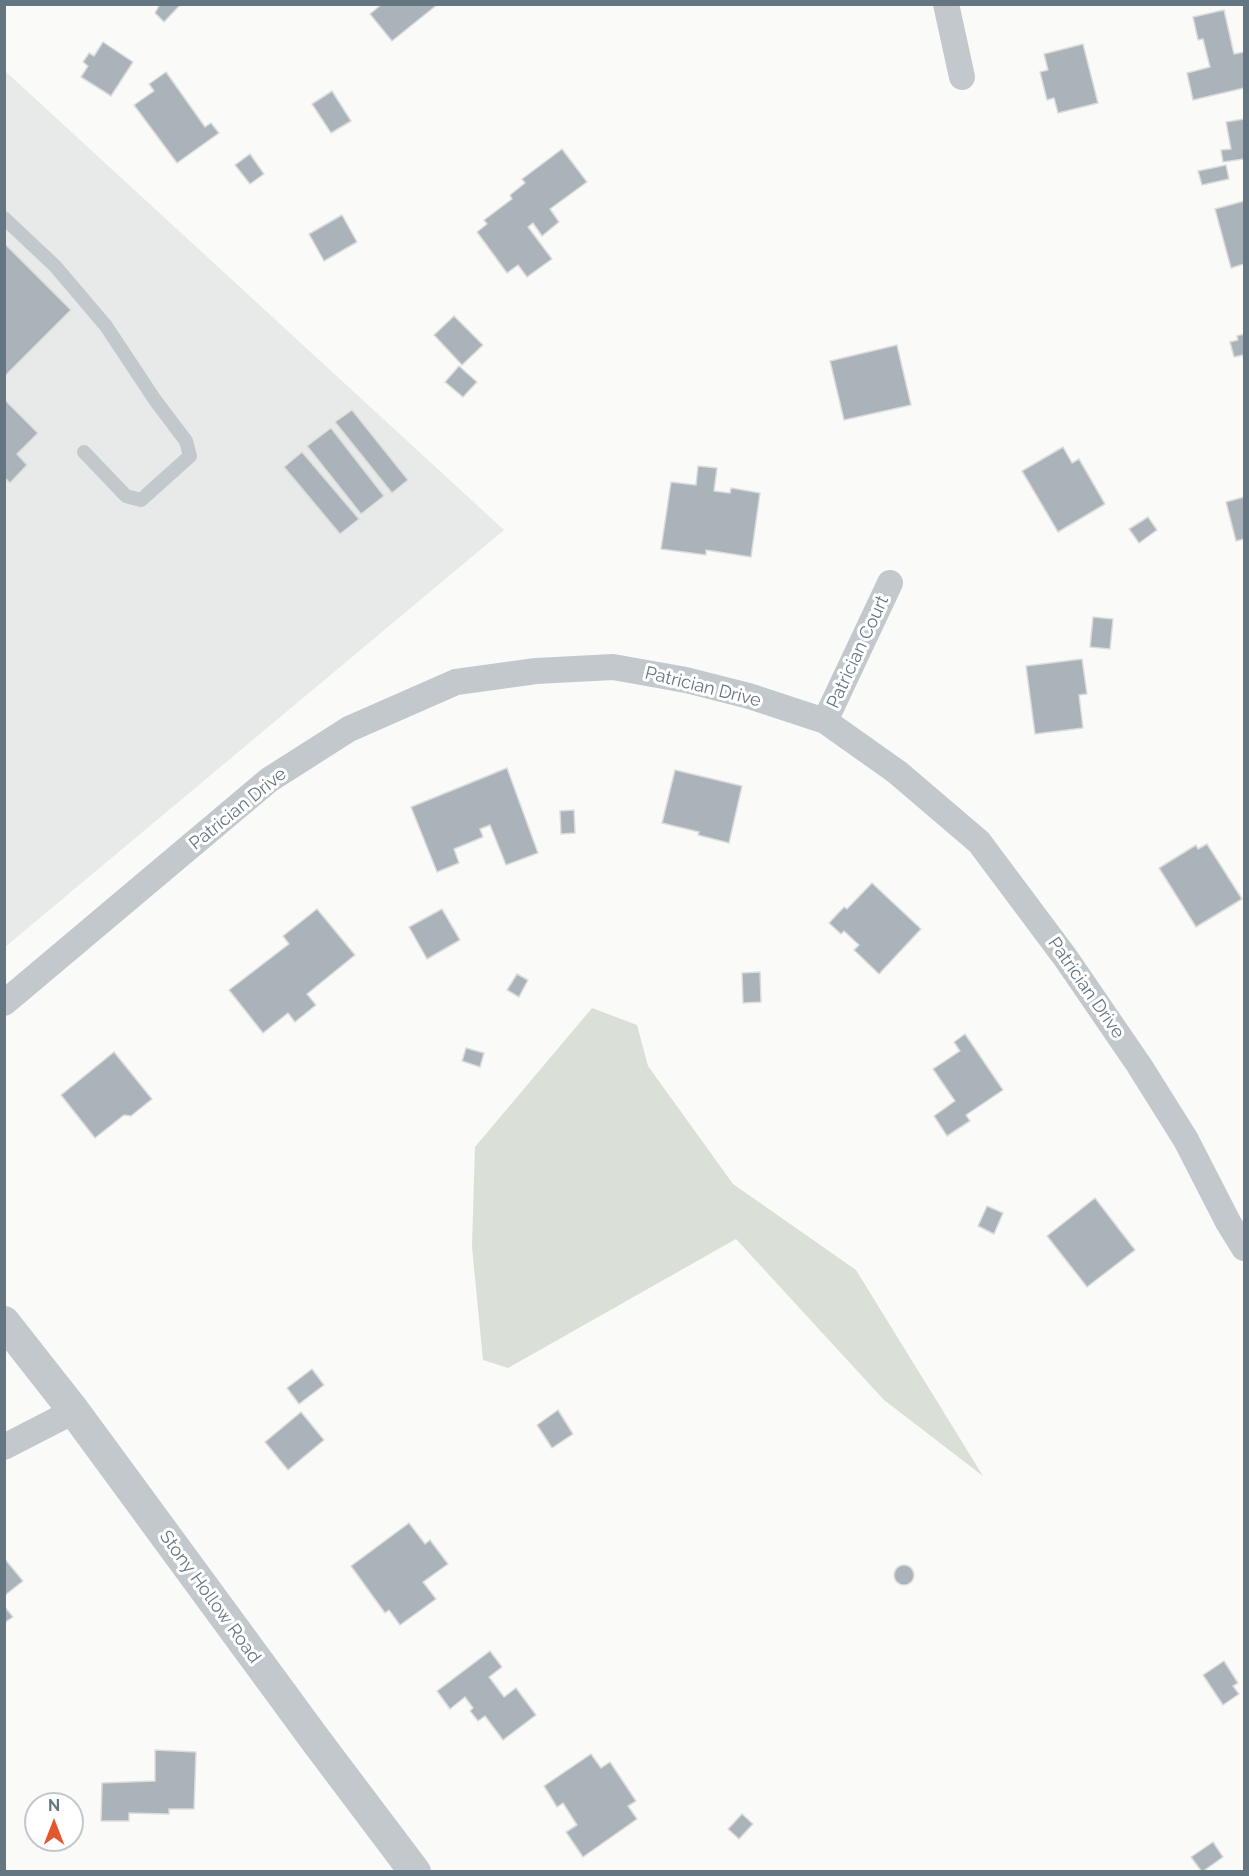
<!DOCTYPE html>
<html>
<head>
<meta charset="utf-8">
<style>
  body { margin:0 }
  #map { position:relative; width:1249px; height:1876px; overflow:hidden; background:#fafaf8; font-family:Raleway,sans-serif }
  canvas { display:block }
  .frame { position:absolute; inset:0; border:6px solid #657683; pointer-events:none }
  .north { position:absolute; left:24px; top:1792px; width:60px; height:60px; box-sizing:border-box; background:#fff; border:2px solid #c1c8cd; border-radius:50%; rotate:0deg; font-size:16px; font-weight:700; line-height:24px; text-align:center; color:#657683 }
  .north::after { content:''; display:block; margin:auto; width:21px; height:27px; background:#e4572e; clip-path:polygon(50% 0,100% 100%,50% 72%,0 100%) }
</style>
</head>
<body>
<div id="map">
<canvas width="1249" height="1876"></canvas>
<div class="frame"></div>
<div class="north">N</div>
</div>
<script>
const context = document.querySelector('canvas').getContext('2d');
context.lineJoin = 'round';
function paint(path, color) { context.fillStyle = color; context.fill(path, 'evenodd'); }
const poly = rows => new Path2D(rows.map(r => 'M' + r).join(''));
function strokePath(path, color, width, dash) { context.strokeStyle = color; context.lineWidth = width; context.lineCap = dash ? 'butt' : 'round'; context.setLineDash(dash || []); context.stroke(path); }
function write(font, color, halo, rows, align = 'center') {
  context.font = font + ' Raleway,sans-serif'; context.lineWidth = 6; context.setLineDash([]); context.textBaseline = 'middle'; context.strokeStyle = halo; context.fillStyle = color; for (const [text, x, y, turn = 0] of rows) {
    context.save(); context.translate(x, y); context.rotate((+turn || 0) * Math.PI / 180); context.textAlign = isNaN(turn) ? turn : align; if (halo) context.strokeText(text, 0, 0); context.fillText(text, 0, 0); context.restore();
  }
}
paint(poly([
  [4,70,504,530,5,947,4,947]
]), '#e8e9e9');
paint(poly([
  [592,1008,637,1025,648,1066,733,1184,856,1270,983,1476,884,1400,736,1239,508,1368,483,1360,472,1247,475,1147]
]), '#dadfd7');
const building = poly([
  [160,4,181,4,164,22,155,13,160,4],
  [382,4,438,4,392,41,370,14,382,4],
  [1224,10,1234,54,1244,52,1244,88,1193,100,1187,73,1210,67,1203,39,1198,40,1193,17,1224,10],
  [103,42,133,62,111,96,81,77,88,66,83,62,89,53,94,56,103,42],
  [1083,44,1098,103,1058,113,1054,98,1047,100,1040,72,1048,70,1044,54,1083,44],
  [166,72,205,127,211,123,219,133,177,163,134,105,154,91,149,84,166,72],
  [332,91,351,121,331,133,312,104,332,91],
  [1244,119,1244,159,1223,162,1221,150,1231,149,1226,122,1244,119],
  [562,149,587,182,550,209,559,222,542,236,533,223,528,227,552,259,527,277,518,265,507,273,477,232,487,224,484,220,512,199,510,195,525,183,522,179,562,149],
  [250,154,264,174,250,184,235,165,250,154],
  [1226,165,1229,179,1202,185,1198,171,1226,165],
  [1244,201,1244,264,1231,268,1215,209,1244,201],
  [342,215,357,242,324,261,309,234,342,215],
  [4,243,71,310,4,377,4,243],
  [454,316,483,345,462,365,434,335,454,316],
  [1244,334,1244,363,1243,355,1234,357,1230,342,1238,340,1237,336,1244,334],
  [897,345,911,405,844,420,830,361,897,345],
  [459,366,477,382,463,397,445,382,459,366],
  [4,399,38,433,17,454,27,465,10,483,4,477,4,399],
  [352,410,408,480,392,493,335,422,352,410],
  [331,428,384,496,361,514,307,446,331,428],
  [1063,447,1072,463,1079,459,1105,504,1058,532,1022,471,1063,447],
  [302,452,359,519,340,534,284,467,302,452],
  [698,466,717,468,714,491,730,493,731,488,760,493,751,557,706,550,706,555,661,549,671,482,696,485,698,466],
  [1244,497,1244,539,1236,541,1226,502,1244,497],
  [1148,517,1157,530,1139,543,1129,529,1148,517],
  [1093,617,1113,619,1110,649,1090,647,1093,617],
  [1082,659,1087,694,1079,695,1083,728,1035,734,1026,666,1082,659],
  [507,768,538,853,506,865,490,825,480,829,483,837,454,849,459,863,437,872,411,807,507,768],
  [675,770,742,786,729,843,698,835,699,832,662,823,675,770],
  [574,810,575,833,561,834,560,811,574,810],
  [1207,844,1242,899,1196,927,1159,868,1196,845,1198,849,1207,844],
  [872,883,921,929,879,974,854,950,859,945,844,931,841,934,829,923,844,907,847,909,872,883],
  [317,909,355,955,307,994,316,1005,295,1022,288,1013,263,1033,229,990,289,944,283,936,317,909],
  [442,909,460,940,427,959,409,927,442,909],
  [760,972,761,1002,743,1003,742,973,760,972],
  [517,974,528,980,519,997,507,990,517,974],
  [965,1034,1003,1090,966,1115,970,1121,947,1136,934,1116,955,1101,933,1069,960,1051,954,1042,965,1034],
  [466,1048,484,1053,480,1067,462,1061,466,1048],
  [114,1052,152,1099,131,1116,124,1115,95,1138,61,1095,114,1052],
  [1095,1198,1135,1250,1087,1287,1047,1236,1095,1198],
  [987,1206,1003,1213,994,1234,978,1226,987,1206],
  [312,1369,324,1385,299,1404,287,1388,312,1369],
  [558,1410,573,1434,552,1448,537,1425,558,1410],
  [301,1412,324,1440,288,1470,265,1442,301,1412],
  [409,1523,425,1544,430,1540,448,1564,423,1582,436,1599,400,1625,389,1610,385,1613,351,1566,409,1523],
  [4,1558,23,1581,4,1596,4,1558],
  '894 1575a10 10 0 1 1 20 0a10 10 0 1 1-20 0Z',
  [4,1606,13,1617,4,1623,4,1606],
  [490,1651,502,1667,489,1677,504,1697,516,1688,536,1715,503,1740,485,1716,478,1721,470,1711,473,1708,465,1697,450,1709,437,1691,490,1651],
  [1224,1661,1238,1683,1233,1686,1239,1694,1223,1705,1203,1675,1224,1661],
  [155,1750,196,1752,194,1809,169,1809,169,1814,129,1813,129,1821,101,1821,102,1783,155,1781,155,1750],
  [591,1754,601,1768,610,1762,636,1801,628,1806,637,1819,583,1857,566,1832,577,1825,563,1803,557,1807,544,1786,591,1754],
  [742,1814,753,1824,739,1839,728,1829,742,1814],
  [1213,1842,1223,1857,1202,1872,1191,1857,1213,1842]
]);
paint(building, '#aab3b9');
strokePath(building, '#dcdcda', 1.5);
strokePath(poly([
  [4,218,55,266,106,326,155,400,186,441,190,456,141,500,126,496,84,452]
]), '#c3c8cc', 14);
strokePath(poly([
  [946,4,962,77],
  [825,721,890,583],
  [4,1003,269,780,349,729,456,682,536,671,613,667,686,680,749,696,825,721,897,772,979,842,1065,957,1139,1065,1186,1140,1228,1222,1244,1248],
  [4,1447,74,1411]
]), '#c3c8cc', 26);
strokePath(poly([
  [4,1322,74,1411,317,1742,415,1872]
]), '#c3c8cc', 32);
write('18px', '#657683', '#fff', [
  ["Patrician Court",858,652,-65],
  ["Patrician Drive",703,687,14],
  ["Patrician Drive",238,809,-39],
  ["Patrician Drive",1086,988,55],
  ["Stony Hollow Road",210,1597,54]
]);
</script>
</body>
</html>
